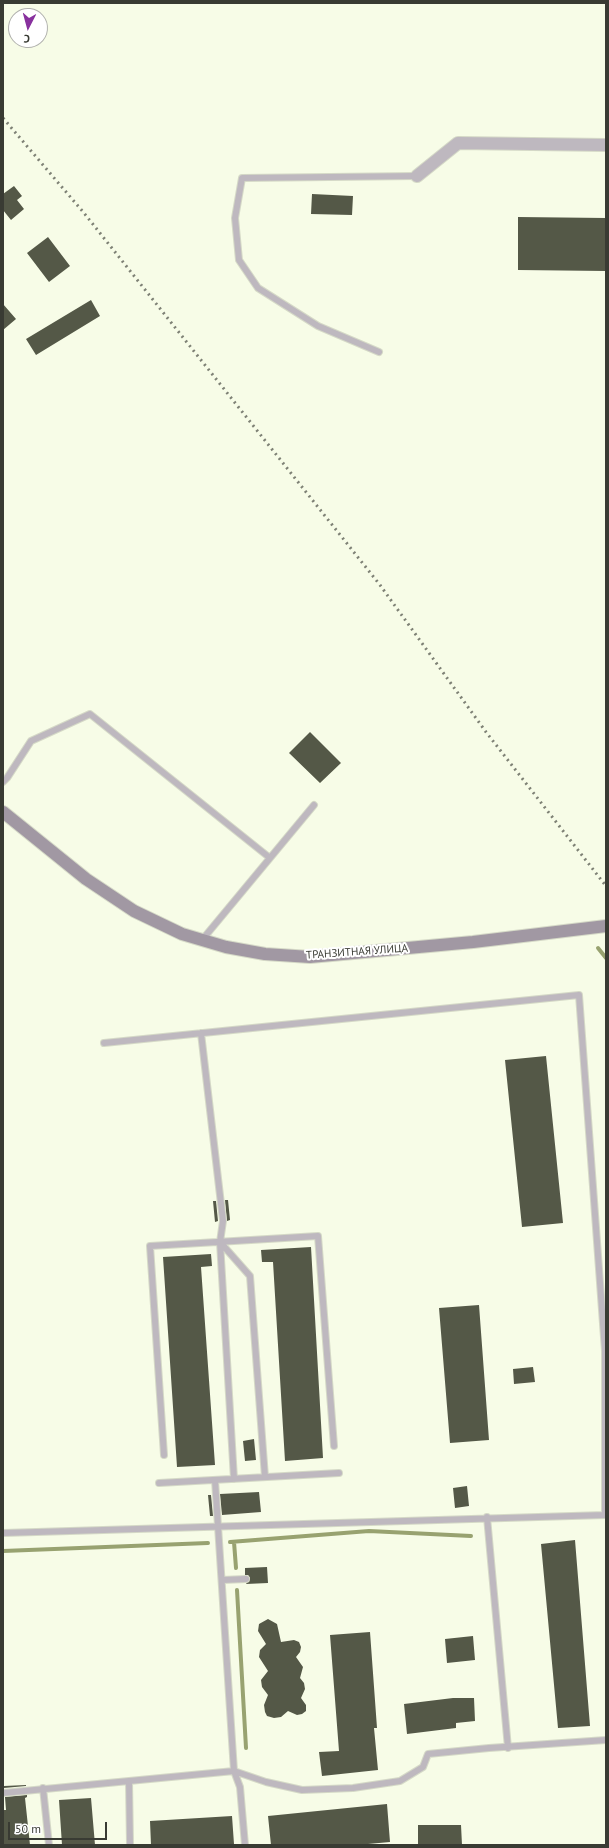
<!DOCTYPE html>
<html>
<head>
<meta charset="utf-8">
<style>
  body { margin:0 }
  #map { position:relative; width:609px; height:1848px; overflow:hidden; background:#f7fce7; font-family:"PT Sans",sans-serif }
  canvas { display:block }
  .frame { position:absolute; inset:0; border:4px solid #393b33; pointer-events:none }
  .north { position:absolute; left:8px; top:8px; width:40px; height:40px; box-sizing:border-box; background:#fff; border:1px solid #b0b1ad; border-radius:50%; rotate:186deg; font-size:11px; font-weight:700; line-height:16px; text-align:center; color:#393b33 }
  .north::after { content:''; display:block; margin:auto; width:14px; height:18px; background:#88319e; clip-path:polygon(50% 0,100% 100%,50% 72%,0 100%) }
  .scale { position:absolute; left:8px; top:1822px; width:99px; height:18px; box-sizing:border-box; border:2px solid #393b33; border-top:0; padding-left:5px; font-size:12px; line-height:14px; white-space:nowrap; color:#393b33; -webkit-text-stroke:3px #fff; paint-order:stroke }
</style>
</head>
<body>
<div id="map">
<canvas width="609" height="1848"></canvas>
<div class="frame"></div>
<div class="north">С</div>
<div class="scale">50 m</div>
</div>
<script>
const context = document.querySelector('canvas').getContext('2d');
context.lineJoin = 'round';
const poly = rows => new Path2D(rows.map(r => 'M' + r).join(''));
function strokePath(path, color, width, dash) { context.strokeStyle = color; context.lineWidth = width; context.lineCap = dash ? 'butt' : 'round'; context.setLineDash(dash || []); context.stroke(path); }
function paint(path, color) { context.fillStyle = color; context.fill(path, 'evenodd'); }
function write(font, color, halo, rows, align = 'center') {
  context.font = font + ' "PT Sans",sans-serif'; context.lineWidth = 4; context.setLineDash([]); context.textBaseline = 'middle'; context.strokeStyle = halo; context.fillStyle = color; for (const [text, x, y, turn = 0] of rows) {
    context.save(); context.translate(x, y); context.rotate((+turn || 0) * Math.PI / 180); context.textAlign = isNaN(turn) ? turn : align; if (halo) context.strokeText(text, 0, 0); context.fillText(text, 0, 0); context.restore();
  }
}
strokePath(poly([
  [598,948,606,958],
  [230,1542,369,1531,471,1536],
  [234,1542,236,1568],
  [3,1551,208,1543],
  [237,1590,246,1748]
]), '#98a270', 4);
paint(poly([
  [14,186,22,196,17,200,24,209,11,220,3,210,3,194],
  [312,194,353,196,352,215,311,214],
  [518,217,606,218,606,271,518,270],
  [48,237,70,266,49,282,27,253],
  [91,300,100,316,36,355,26,339],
  [3,304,16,319,3,330],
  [310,732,341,763,320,783,289,753],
  [546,1056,563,1223,522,1227,505,1060],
  [225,1200,228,1200,230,1220,227,1221],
  [213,1201,216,1201,218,1221,215,1222],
  [311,1247,323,1458,285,1461,273,1262,262,1262,261,1250],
  [211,1254,212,1266,201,1267,215,1465,177,1467,163,1257],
  [479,1305,489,1440,450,1443,439,1308],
  [533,1367,535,1382,514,1384,513,1369],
  [254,1439,256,1460,245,1461,243,1441],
  [467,1486,469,1506,455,1508,453,1488],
  [259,1492,261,1512,222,1515,220,1494],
  [208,1495,211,1495,213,1516,210,1516],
  [575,1540,590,1726,558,1728,541,1544],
  [267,1567,268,1583,246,1584,250,1578,248,1575,245,1575,245,1568],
  [268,1619,277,1624,281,1642,294,1640,299,1642,301,1647,300,1652,296,1657,303,1667,300,1678,304,1683,305,1689,301,1698,306,1705,306,1711,302,1714,297,1715,288,1711,281,1717,274,1718,267,1716,265,1712,264,1705,268,1695,262,1687,261,1680,268,1671,259,1657,260,1650,266,1644,258,1631,259,1624],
  [370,1632,377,1728,374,1728,378,1770,322,1776,319,1752,339,1751,330,1635],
  [473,1636,475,1660,447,1663,445,1639],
  [453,1698,474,1698,475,1721,456,1723,456,1728,407,1734,404,1704],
  [26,1785,26,1786,4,1788,4,1786],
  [27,1795,27,1797,25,1798,30,1845,3,1845,3,1810,6,1810,5,1797],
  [91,1798,95,1845,62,1845,59,1800],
  [387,1804,390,1842,357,1845,271,1845,268,1816],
  [232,1816,234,1844,151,1845,150,1821],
  [418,1825,461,1825,462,1845,418,1845]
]), '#545847');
const lane = poly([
  [379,352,318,326,258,288,239,260,235,218,242,178,417,176],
  [3,782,7,778,31,741,90,714,270,858],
  [202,940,314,805],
  [201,1033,223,1221,220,1242,234,1479],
  [220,1242,250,1276,265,1477],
  [164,1455,150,1246,318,1236,334,1446],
  [215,1480,234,1771,240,1787,245,1845],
  [159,1483,339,1473],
  [487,1517,508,1748],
  [3,1533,605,1515,605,1351,579,995,104,1043],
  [222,1580,246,1579],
  [129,1781,130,1845],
  [43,1788,49,1845],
  [3,1793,234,1771,266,1782,302,1790,353,1788,400,1781,423,1767,428,1754,489,1748,606,1740]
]);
const street = poly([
  [417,176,458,143,606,145]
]);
const secondary = poly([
  [3,812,86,879,134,911,182,934,226,947,265,954,310,957,473,942,606,926]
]);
strokePath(lane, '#d5d9c7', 8);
strokePath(street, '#d5d9c7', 14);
strokePath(secondary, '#d5d9c7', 14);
strokePath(lane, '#beb8bf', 6);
strokePath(street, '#beb8bf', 12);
strokePath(secondary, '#a198a3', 12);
strokePath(poly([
  [3,118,84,213,380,585,486,732,606,886]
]), '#7e8175', 3, [2, 4]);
write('11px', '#393b33', '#fff', [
  ["ТРАНЗИТНАЯ УЛИЦА",357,952,-4]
]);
</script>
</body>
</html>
